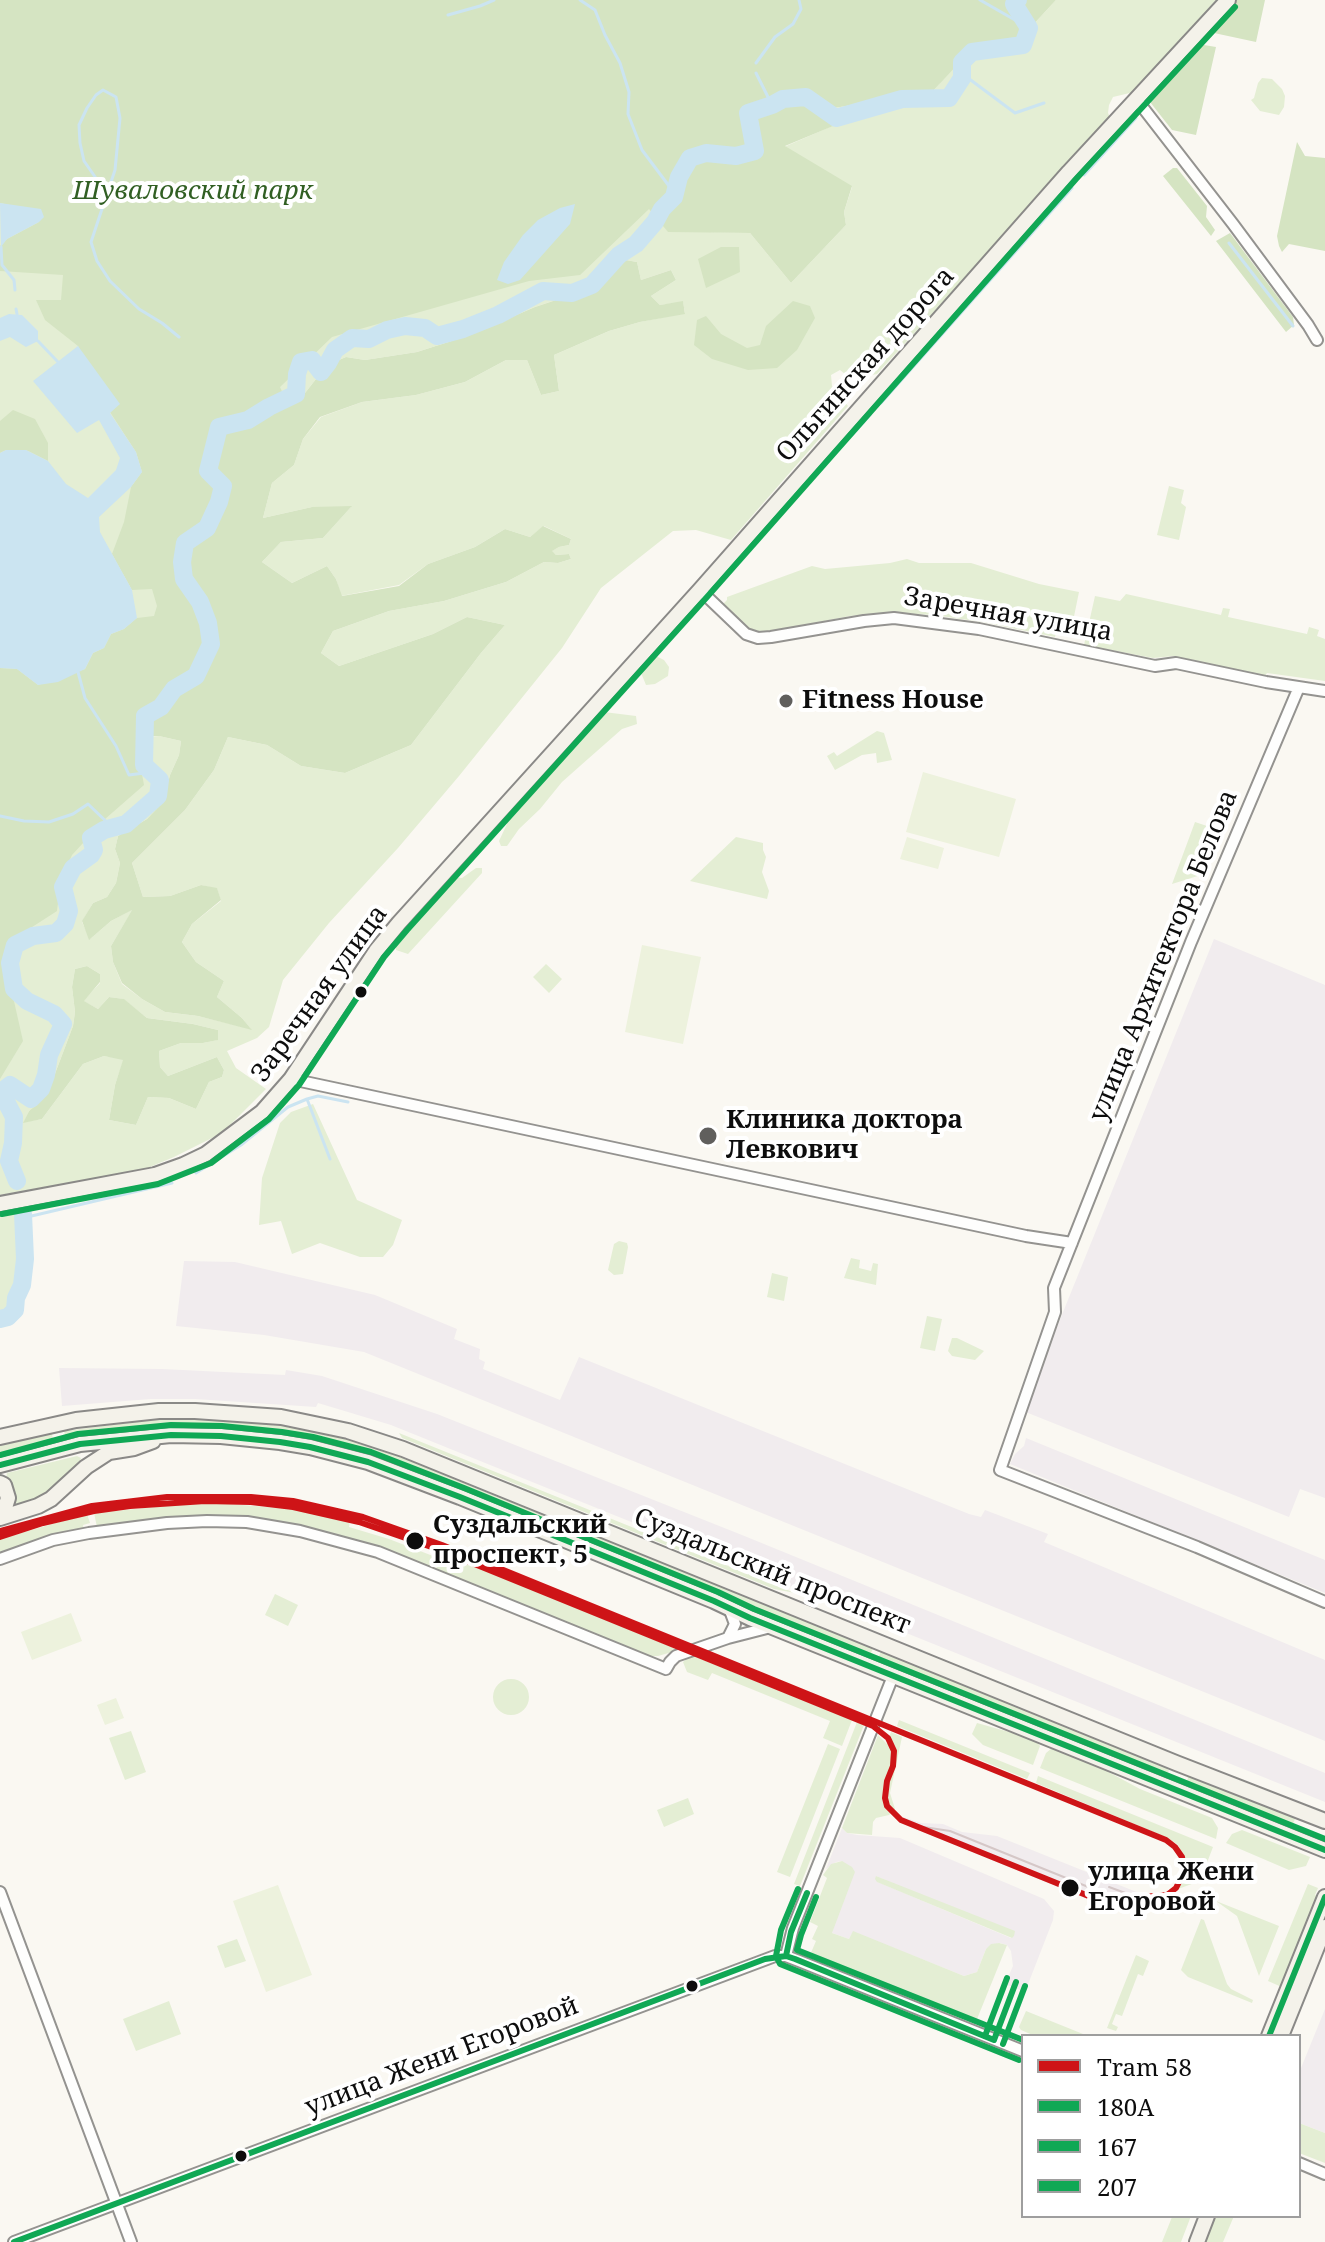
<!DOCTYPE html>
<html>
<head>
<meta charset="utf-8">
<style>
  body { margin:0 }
  #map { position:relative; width:1325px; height:2242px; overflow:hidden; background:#faf8f2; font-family:"Noto Serif",serif }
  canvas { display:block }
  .legend { position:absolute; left:1021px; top:2034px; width:280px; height:184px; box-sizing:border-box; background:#fff; border:2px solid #9e9e9e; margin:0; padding:10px 14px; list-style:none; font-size:24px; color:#0d0d0d }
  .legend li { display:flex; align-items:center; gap:16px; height:40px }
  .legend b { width:40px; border:2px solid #9e9e9e }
</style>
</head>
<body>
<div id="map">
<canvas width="1325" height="2242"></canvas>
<ul class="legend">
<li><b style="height:10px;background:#ce1417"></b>Tram 58</li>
<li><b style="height:10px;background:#10a855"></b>180А</li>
<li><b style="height:10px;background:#10a855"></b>167</li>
<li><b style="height:10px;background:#10a855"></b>207</li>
</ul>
</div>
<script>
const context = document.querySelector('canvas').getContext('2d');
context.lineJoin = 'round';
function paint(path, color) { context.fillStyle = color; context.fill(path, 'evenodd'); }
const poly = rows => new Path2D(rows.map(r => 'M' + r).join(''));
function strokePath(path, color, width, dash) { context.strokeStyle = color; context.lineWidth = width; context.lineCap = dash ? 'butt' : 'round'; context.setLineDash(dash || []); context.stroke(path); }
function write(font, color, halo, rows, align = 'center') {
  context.font = font + ' "Noto Serif",serif'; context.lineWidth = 8; context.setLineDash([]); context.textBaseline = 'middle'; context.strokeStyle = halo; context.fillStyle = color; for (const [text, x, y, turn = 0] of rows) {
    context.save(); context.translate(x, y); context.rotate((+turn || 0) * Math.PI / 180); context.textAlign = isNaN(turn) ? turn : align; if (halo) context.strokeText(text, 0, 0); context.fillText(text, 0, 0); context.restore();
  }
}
paint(poly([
  [1214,939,1325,985,1325,1498,1300,1489,1289,1517,1023,1411],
  [184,1261,235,1262,375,1295,457,1329,454,1339,480,1349,479,1359,485,1362,483,1369,560,1400,579,1357,969,1514,981,1517,985,1510,1048,1534,1044,1542,1325,1660,1325,1741,364,1352,264,1335,176,1326],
  [59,1368,162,1369,285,1375,286,1370,322,1376,437,1414,742,1535,1325,1773,1325,1802,391,1425,318,1403,316,1407,195,1399,151,1399,62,1406],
  [1026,1438,1325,1560,1325,1593,1010,1464,1015,1454,1024,1446],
  [903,1817,921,1823,943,1824,962,1832,997,1836,1144,1895,1142,1902,1090,1900,901,1823],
  [842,1828,847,1833,857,1835,900,1838,1044,1899,1054,1911,1053,1920,1025,1992,1005,1984,1013,1966,1011,1951,1007,1945,999,1943,986,1949,977,1972,964,1976,853,1932,849,1939,832,1933,842,1861,836,1862,826,1869],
  [876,1876,1014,1936,1011,1938,878,1882],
  [1325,2009,1325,2133,1299,2123,1299,2073]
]), '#f1ecee');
paint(poly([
  [0,0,1008,0,1016,15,1016,25,1004,38,991,43,976,39,967,39,962,44,959,63,970,51,1020,39,1056,0,1216,0,1134,92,1113,97,1109,105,1108,113,1111,119,877,374,851,379,840,370,831,375,832,386,848,406,731,540,696,530,673,531,601,588,562,648,459,776,398,848,329,923,283,980,269,1027,257,1038,227,1051,236,1068,266,1089,222,1133,174,1157,145,1169,0,1195],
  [892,68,901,70,911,77,920,79,926,75,940,83,932,92,834,108,832,126,784,147,852,187,844,212,846,225,791,283,750,233,668,231,652,212,667,195,688,151,701,145,745,148,751,144,747,115,756,99,782,92,799,80,813,78,836,106,878,93,885,86,887,71],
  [620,259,637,262,641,280,671,270,676,280,651,296,660,305,683,302,685,313,640,322,609,331,554,355,559,391,541,395,527,360,506,360,465,382,416,395,362,402,321,417,303,439,294,465,272,483,263,518,312,507,351,507,323,538,281,542,262,562,292,583,327,566,336,579,341,596,399,585,428,564,475,547,505,529,530,537,544,526,571,539,569,545,559,547,551,551,556,555,569,554,571,559,558,563,544,562,506,582,444,601,389,611,333,631,321,653,339,666,433,634,467,617,505,625,481,653,411,745,345,773,301,766,267,745,228,737,214,770,185,810,132,863,143,897,170,896,201,885,217,889,221,901,192,924,182,942,196,962,224,981,217,997,242,1018,251,1029,198,1016,165,1012,142,999,122,984,113,962,111,946,133,909,111,921,90,939,82,922,93,903,107,897,116,883,120,863,115,849,118,836,147,819,163,802,170,775,179,755,181,741,159,736,143,737,145,730,142,712,149,706,161,702,165,683,173,677,193,670,200,654,204,636,203,615,179,569,177,554,178,540,181,534,189,523,218,495,216,485,205,469,206,459,217,426,223,419,239,416,259,403,283,395,289,407,305,393,327,365,346,357,365,360,417,352,467,336,535,307,604,284],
  [87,966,100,974,100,983,83,1001,98,1009,109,997,123,999,147,1018,193,1024,218,1030,217,1040,203,1043,181,1043,159,1051,160,1067,168,1076,217,1057,224,1070,222,1077,209,1082,196,1109,169,1098,148,1097,136,1125,109,1120,115,1085,124,1059,104,1056,83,1064,42,1119,24,1122,29,1111,43,1100,53,1079,73,1026,75,1012,72,987,75,969],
  [1262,78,1272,79,1282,89,1285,96,1284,107,1279,115,1260,111,1251,100,1254,98,1258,83],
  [1169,486,1184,490,1181,503,1186,507,1179,540,1157,535],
  [907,559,919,563,971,563,1039,584,1079,592,1070,636,1056,633,1055,637,983,622,933,615,893,613,850,616,768,632,758,632,750,629,722,605,727,600,727,597,812,566,825,569,890,563],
  [1126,594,1221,615,1223,608,1230,609,1228,617,1307,634,1309,627,1319,630,1317,636,1325,639,1325,681,1267,673,1265,676,1174,656,1153,658,1084,645,1095,596,1120,601],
  [656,656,664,660,669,667,668,676,655,684,646,685,639,668,646,659],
  [604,712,636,716,637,724,622,729,580,766,562,782,540,809,519,829,507,846,501,846,499,841,507,824,506,817,511,808,550,764],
  [877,731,884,733,892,760,877,763,876,753,862,755,835,770,827,756,834,752,837,756],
  [1195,822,1222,831,1204,874,1172,884],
  [736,837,763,843,763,850,766,857,762,872,769,891,767,899,690,881],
  [476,868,482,868,482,873,408,954,396,950,396,945,416,919,454,877,462,878],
  [546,964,562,979,549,993,533,977],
  [313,1104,357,1200,402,1220,393,1245,383,1257,360,1257,320,1243,292,1254,281,1221,259,1225,262,1178,280,1123,291,1112],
  [17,1212,21,1252,19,1283,7,1312,0,1316,0,1215],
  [619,1241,627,1243,628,1247,623,1274,614,1275,608,1270,614,1244],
  [851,1258,860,1260,859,1268,871,1271,873,1263,878,1264,876,1285,844,1278],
  [772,1273,788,1277,784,1301,767,1297],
  [927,1316,942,1319,935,1351,920,1348],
  [952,1338,957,1338,984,1351,975,1360,952,1356,948,1351],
  [159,1419,237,1421,280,1426,313,1431,373,1446,873,1648,870,1656,398,1463,343,1446,311,1438,237,1429,160,1427,66,1439,64,1431],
  [52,1433,53,1441,0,1454,0,1446],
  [399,1433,795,1593,774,1589,402,1438],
  [77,1456,81,1458,80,1461,55,1488,37,1501,17,1506,16,1504,15,1491,6,1478,7,1473],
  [205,1502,292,1509,350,1521,349,1527,389,1539,433,1556,430,1566,379,1547,346,1537,301,1526,246,1516,206,1515,97,1527,94,1513],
  [87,1514,90,1523,83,1525,84,1529,53,1535,0,1553,0,1539],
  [443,1553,679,1650,658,1656,647,1656,436,1569],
  [275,1594,298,1605,288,1626,265,1615],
  [881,1651,1167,1768,1169,1771,1165,1775,878,1659],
  [691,1655,852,1720,842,1746,823,1738,830,1721,712,1673,708,1680,687,1672,683,1662],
  '493 1697a18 18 0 1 1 36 0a18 18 0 1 1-36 0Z',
  [899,1720,1030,1773,1027,1779,897,1726],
  [857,1722,864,1725,800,1886,794,1884],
  [977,1723,1020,1735,1037,1742,1040,1746,1033,1765,983,1745,972,1734],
  [131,1731,146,1772,125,1780,109,1738],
  [891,1732,902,1737,890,1793,895,1809,889,1815,876,1818,873,1822,872,1835,847,1833,842,1828,878,1735,887,1744],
  [828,1744,840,1749,790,1877,777,1872],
  [1052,1748,1103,1769,1140,1789,1212,1818,1218,1828,1216,1839,1040,1768,1046,1753],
  [1187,1775,1289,1816,1295,1819,1292,1826,1184,1783,1188,1779],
  [1038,1776,1213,1847,1200,1881,1178,1889,1186,1868,1184,1856,1178,1845,1168,1838,1036,1783],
  [688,1798,694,1814,664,1827,657,1810],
  [1242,1830,1310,1857,1306,1866,1289,1870,1226,1843,1232,1834],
  [842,1861,852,1867,855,1872,832,1933,849,1939,853,1931,964,1976,977,1972,986,1949,991,1944,999,1943,1007,1945,975,2024,810,1955,816,1941,812,1939,818,1926,810,1922,827,1878,823,1875,831,1864],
  [876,1876,1015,1931,1014,1936,1012,1938,877,1882,875,1879],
  [1308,1884,1318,1888,1315,1895,1321,1898,1284,1988,1268,1981],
  [1216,1901,1279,1926,1259,1976,1237,1916],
  [1201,1919,1204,1920,1227,1984,1231,1989,1253,2000,1252,2003,1188,1977,1181,1970],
  [237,1939,246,1961,225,1968,217,1946],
  [1136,1955,1149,1961,1143,1976,1138,1974,1122,2016,1116,2014,1112,2024,1118,2027,1116,2031,1107,2028],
  [169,2001,181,2034,136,2051,123,2019],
  [1026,2011,1088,2036,1035,2036,1021,2030,1019,2027],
  [1299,2123,1325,2133,1325,2163,1299,2153],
  [1191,2216,1181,2242,1162,2242,1172,2217],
  [1215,2216,1234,2216,1223,2242,1205,2242]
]), '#e4eed4');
paint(poly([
  [0,0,1056,0,1020,39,970,51,932,92,834,108,833,126,785,146,852,186,844,212,846,225,791,283,750,233,668,232,649,209,580,275,529,281,332,337,280,387,289,407,305,393,327,365,346,357,365,360,417,352,467,336,535,307,604,284,620,259,637,262,641,280,671,270,676,280,651,296,660,305,683,301,685,314,640,322,609,331,554,355,559,391,541,395,527,360,506,360,465,382,416,395,362,402,320,417,303,439,294,465,272,483,263,518,312,507,352,506,323,538,281,542,262,562,292,583,327,566,336,579,342,596,399,586,428,564,475,547,505,529,530,537,543,526,571,539,569,545,559,547,552,551,556,555,569,554,571,559,558,563,544,562,506,582,444,601,389,611,333,631,321,653,339,666,433,634,467,617,505,625,481,653,411,745,345,773,301,766,267,745,228,737,214,770,185,810,132,863,143,897,170,896,201,885,217,888,221,900,192,924,182,942,196,962,224,981,217,997,242,1018,252,1030,198,1016,165,1012,142,999,122,983,113,962,111,946,132,910,111,921,89,940,82,921,93,903,107,897,116,883,120,863,115,849,118,836,147,819,163,802,170,775,179,755,181,741,159,736,146,736,136,741,144,785,105,819,72,855,61,879,57,911,15,938,4,957,23,1041,0,1079,0,668,17,669,38,685,85,669,93,653,104,648,111,634,124,629,137,618,154,616,157,606,152,589,132,590,112,554,124,522,131,487,142,472,136,452,110,412,78,346,45,320,36,300,61,300,63,275,0,271,0,246,7,239,39,222,19,207,0,203],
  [1235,0,1265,0,1256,42,1214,33,1212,30,1212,24],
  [1198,44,1216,47,1196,135,1172,130,1150,102,1151,99],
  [1297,142,1305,156,1325,158,1325,251,1289,244,1282,252,1279,246,1277,236],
  [1173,168,1177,168,1207,206,1206,217,1215,230,1211,236,1163,176],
  [1230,233,1293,317,1294,325,1286,332,1216,241],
  [721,247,739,247,740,272,706,288,698,259],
  [793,301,810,306,815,318,797,350,777,368,748,370,712,359,694,345,697,320,706,316,721,334,747,348,760,345,766,326],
  [13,410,35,419,48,443,48,461,26,450,6,450,0,453,0,421],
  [87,966,100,974,100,982,84,1001,98,1009,109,997,124,999,147,1018,193,1024,218,1030,218,1040,203,1043,181,1043,159,1051,160,1067,168,1076,217,1057,224,1070,222,1077,209,1082,196,1109,169,1098,148,1097,136,1125,109,1120,115,1085,123,1060,104,1056,83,1064,42,1119,23,1123,29,1111,43,1099,53,1079,73,1026,75,1012,72,987,75,969]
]), '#d5e4c2');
paint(poly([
  [923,772,1016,799,999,857,906,832],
  [907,837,944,848,938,869,900,859],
  [642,945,701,957,683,1044,625,1032],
  [71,1613,82,1641,32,1660,21,1632],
  [116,1698,124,1718,105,1725,97,1705],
  [278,1885,312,1975,266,1992,233,1901]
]), '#edf2dd');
paint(poly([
  [0,203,41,209,44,217,39,222,7,239,1,247],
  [575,204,570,224,520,280,508,284,497,280,504,262,523,235,538,220,560,208],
  [9,314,22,315,38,331,38,341,26,347,10,337,0,341,0,318],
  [78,346,120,404,110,413,136,452,142,472,131,487,99,517,100,532,132,590,137,618,124,629,111,634,104,648,93,653,85,669,58,682,38,685,17,669,0,668,0,453,6,450,26,450,48,461,66,484,88,498,116,470,120,458,99,420,77,433,33,381]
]), '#cbe4f1');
strokePath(poly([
  [580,0,595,10,605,35,620,63,629,92,628,114,642,150,675,194],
  [980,0,1029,28],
  [448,15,480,6,494,0],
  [756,63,775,37,793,24,801,9,799,0],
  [756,73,772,105],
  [962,78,968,78,1015,113,1044,103],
  [1084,175,1136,118],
  [107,194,84,161,80,143,79,125,87,108,96,95,103,90,116,97,120,118,115,170,91,242,97,261,110,281,139,309,162,323,179,337],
  [1229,243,1293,326],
  [1,247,2,265,14,280,15,290],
  [16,309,17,314],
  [38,341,58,362],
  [881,403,1072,188],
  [852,435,870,415],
  [78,672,85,698,116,746,129,775,152,772],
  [0,816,24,821,49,822,73,814,88,804,113,828],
  [0,1097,5,1099],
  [330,1159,307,1099,318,1096,348,1102],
  [196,1173,241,1145,288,1107,307,1099],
  [23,1218,172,1183]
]), '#cbe4f1', 3);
strokePath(poly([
  [17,1181,9,1161,13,1143,14,1117,1,1092,10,1085,31,1099,41,1089,46,1075,49,1055,63,1024,54,1014,27,1001,14,989,10,963,15,945,33,936,56,933,65,924,69,911,63,887,73,868,91,855,94,850,91,838,104,830,126,824,158,796,160,780,144,765,145,716,161,707,174,689,196,676,211,644,208,623,200,602,184,579,182,562,185,543,207,528,219,502,223,486,208,471,219,427,248,420,269,407,296,394,297,374,301,362,312,360,321,372,328,363,335,350,352,338,369,339,387,330,405,326,425,328,437,336,463,329,498,315,543,291,572,293,592,285,619,255,636,244,655,222,662,209,674,197,679,177,690,158,706,153,736,156,755,151,748,113,772,105,783,99,806,97,836,118,902,99,949,98,962,78,962,62,972,52,1023,45,1029,28,1014,4,1018,0],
  [0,1319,8,1317,15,1310,16,1298,22,1285,25,1259,23,1214]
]), '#cbe4f1', 18);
const street = poly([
  [1137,100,1233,224,1308,325,1317,340],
  [700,590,746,634,758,638,771,637,864,621,894,618,979,629,1155,666,1176,663,1266,682,1325,691],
  [1299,687,1191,942,1054,1288,1055,1312,1000,1470,1197,1547,1325,1602],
  [291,1079,1026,1236,1072,1243],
  [0,1559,53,1540,89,1533,167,1523,207,1521,247,1522,300,1531,378,1552,666,1669,670,1662,676,1656,728,1638],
  [729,1608,735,1624,728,1638,771,1627],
  [0,1892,131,2242],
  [786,1956,793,1928,893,1676],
  [1299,2163,1325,2174],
  [14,2242,775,1956,786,1956,799,1961,1023,2051]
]);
const secondary = poly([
  [0,1204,155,1175,183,1165,206,1154,262,1112,291,1079,376,951,399,923,700,590,1069,172,1228,0],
  [0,1437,76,1420,159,1411,195,1411,281,1417,348,1431,403,1449,1176,1763,1325,1821],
  [0,1465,80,1444,171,1435,221,1436,280,1442,310,1447,368,1462,460,1497,714,1601,750,1618,1325,1850],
  [0,1483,4,1485,8,1498,4,1511,0,1514],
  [0,1518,38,1506,51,1499,86,1467,109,1452,134,1448,153,1441],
  [1269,2036,1325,1897],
  [1281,2036,1325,1927],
  [1197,2242,1207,2216]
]);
strokePath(street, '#949390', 14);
strokePath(secondary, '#8a8987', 18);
strokePath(street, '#fefefd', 10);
strokePath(secondary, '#f4f2ea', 14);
strokePath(poly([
  [917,1826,950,1831,1118,1899],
  [1109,1887,1139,1898]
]), '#d5c7c7', 2);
strokePath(poly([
  [0,1465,80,1444,171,1435,221,1436,280,1442,310,1447,368,1462,460,1497,714,1601,750,1618,1325,1850],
  [786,1956,791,1932,807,1893],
  [1269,2036,1325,1897],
  [14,2242,765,1959,786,1956,795,1959,994,2040,1016,1982]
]), '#10a855', 6);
strokePath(poly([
  [2,1214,158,1184,211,1163,269,1119,299,1085,384,957,407,930,707,597,1076,179,1235,7],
  [798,1889,781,1930,776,1956,780,1964,1019,2060],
  [1003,2044,1025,1986]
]), '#10a855', 6);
strokePath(poly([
  [0,1455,78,1434,171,1425,222,1426,282,1432,313,1437,371,1452,464,1488,718,1592,754,1609,1325,1839],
  [816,1897,801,1935,797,1950,1023,2040],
  [985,2036,1007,1978]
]), '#10a855', 6);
strokePath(poly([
  [0,1531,92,1506,167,1497,251,1497,293,1501,363,1517,442,1545,1166,1840,1175,1847,1182,1857,1184,1868,1182,1876,1176,1888,1167,1895,1118,1899,1091,1897,901,1820,887,1806,885,1798,887,1781,893,1766,894,1751,888,1738,873,1726,440,1550,359,1522,293,1507,251,1502,205,1501,130,1506,94,1511,43,1523,0,1537]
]), '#ce1417', 6);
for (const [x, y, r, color] of [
  [786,701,8,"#605f5d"],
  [361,992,7,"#0d0d0d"],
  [708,1136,10,"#605f5d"],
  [415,1541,10,"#0d0d0d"],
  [1070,1888,10,"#0d0d0d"],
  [692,1986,7,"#0d0d0d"],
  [241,2156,7,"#0d0d0d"]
]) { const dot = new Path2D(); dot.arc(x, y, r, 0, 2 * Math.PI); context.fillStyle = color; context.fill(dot); strokePath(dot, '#fff', 3); }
write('italic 26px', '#315f23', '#fff', [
  ["Шуваловский парк",193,192]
]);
write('26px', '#0d0d0d', '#fff', [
  ["Ольгинская дорога",866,365,-48],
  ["Заречная улица",1008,615,10],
  ["улица Архитектора Белова",1164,956,-68],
  ["Заречная улица",320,994,-54],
  ["Суздальский проспект",772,1572,22],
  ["улица Жени Егоровой",442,2057,-21]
]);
write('bold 26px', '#0d0d0d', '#fff', [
  ["Fitness House",802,701],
  ["Клиника доктора",726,1121],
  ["Левкович",726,1151]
], 'left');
write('bold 26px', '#0d0d0d', '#fff', [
  ["Суздальский",433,1526],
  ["проспект, 5",433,1556],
  ["улица Жени",1088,1873],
  ["Егоровой",1088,1903]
], 'left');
</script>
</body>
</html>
